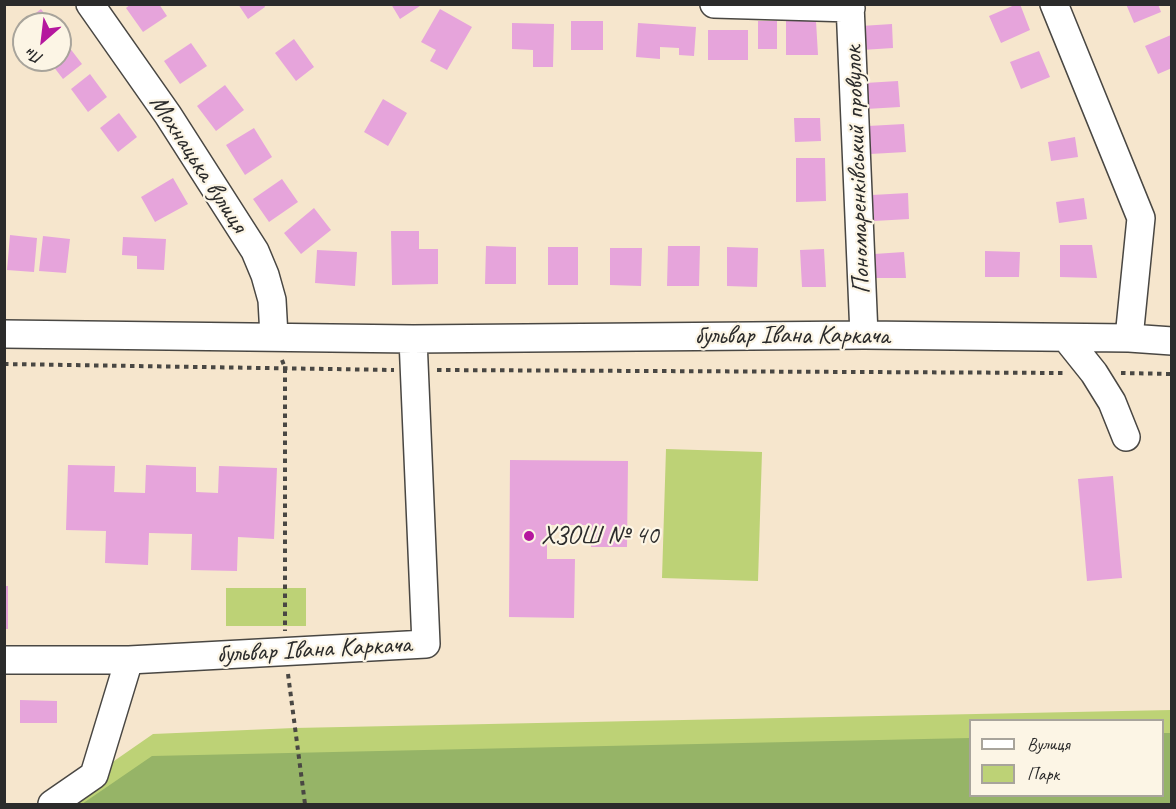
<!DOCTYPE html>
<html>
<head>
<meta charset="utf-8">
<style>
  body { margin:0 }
  #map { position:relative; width:1176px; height:809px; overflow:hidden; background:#f6e6cd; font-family:Caveat,sans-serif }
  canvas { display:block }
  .frame { position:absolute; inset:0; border:6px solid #2b2b2b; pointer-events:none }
  .legend { position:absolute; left:969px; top:719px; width:195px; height:78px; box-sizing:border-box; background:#fcf5e5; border:2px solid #a8a49b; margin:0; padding:8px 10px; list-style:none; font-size:18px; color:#2b2b2b }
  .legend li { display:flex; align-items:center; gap:12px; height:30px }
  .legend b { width:30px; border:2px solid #a8a49b }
  .north { position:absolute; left:12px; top:12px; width:60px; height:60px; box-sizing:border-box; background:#fcf5e5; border:2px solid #a8a49b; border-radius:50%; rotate:208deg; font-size:16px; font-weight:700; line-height:24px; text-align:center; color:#2b2b2b }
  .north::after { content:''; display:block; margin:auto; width:21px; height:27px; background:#b5179e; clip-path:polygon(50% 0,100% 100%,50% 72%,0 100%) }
</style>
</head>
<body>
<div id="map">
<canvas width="1176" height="809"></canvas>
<div class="frame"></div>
<ul class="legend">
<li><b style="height:8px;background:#fff"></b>Вулиця</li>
<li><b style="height:16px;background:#bdd276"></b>Парк</li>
</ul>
<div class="north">Пн</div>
</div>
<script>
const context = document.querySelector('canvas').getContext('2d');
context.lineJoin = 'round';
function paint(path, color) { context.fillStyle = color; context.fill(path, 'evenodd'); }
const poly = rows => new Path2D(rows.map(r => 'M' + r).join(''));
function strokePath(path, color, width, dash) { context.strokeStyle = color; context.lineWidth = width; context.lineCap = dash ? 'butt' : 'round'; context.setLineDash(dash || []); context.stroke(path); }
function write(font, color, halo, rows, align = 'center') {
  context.font = font + ' Caveat,sans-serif'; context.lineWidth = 4.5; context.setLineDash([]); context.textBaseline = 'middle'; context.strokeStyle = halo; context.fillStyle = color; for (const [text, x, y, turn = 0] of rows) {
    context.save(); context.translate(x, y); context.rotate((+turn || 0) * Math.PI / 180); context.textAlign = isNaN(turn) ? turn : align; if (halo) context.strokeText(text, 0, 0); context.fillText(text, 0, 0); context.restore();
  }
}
paint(poly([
  [666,449,762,452,758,581,662,578],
  [226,588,306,588,306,626,226,626],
  [1171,710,1171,804,52,804,153,734,294,728],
  [970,720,1162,720,1162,796,970,796]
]), '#bdd276');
paint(poly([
  [1163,733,1171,733,1171,804,82,804,152,756,970,738,970,796,1162,796]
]), '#96b467');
paint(poly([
  [131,4,159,4,167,16,143,32,126,8],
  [238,4,264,4,265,7,248,19],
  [391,4,423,4,400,19],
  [1017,4,1020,4,1030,30,1001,43,989,16],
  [1126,4,1158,4,1161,12,1134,23],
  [41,9,52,24,24,24,24,36,18,27],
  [440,9,472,27,447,70,430,61,436,50,421,42],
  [571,21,603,21,603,50,571,50],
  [758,21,777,21,777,49,758,49],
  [786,21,816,21,818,55,786,55],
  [512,23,554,24,553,67,533,67,533,50,512,49],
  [638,23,696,27,694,56,679,55,679,48,660,47,660,59,636,57],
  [892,24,893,48,862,50,861,26],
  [708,30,748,30,748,60,708,60],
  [1171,35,1172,68,1158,74,1145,46],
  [294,39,314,67,296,81,275,53],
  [191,43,207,66,180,84,164,61],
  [69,47,82,64,63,79,50,62,60,60,60,54],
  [1039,51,1050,77,1021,89,1010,62],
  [90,74,107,97,88,112,71,89],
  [898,81,900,107,866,109,865,83],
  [225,85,244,110,216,131,197,106],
  [383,99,407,113,388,146,364,132],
  [119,113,137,137,118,152,100,128],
  [794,118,820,118,821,141,795,142],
  [904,124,906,152,870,154,868,126],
  [254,128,272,157,245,175,226,145],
  [1075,137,1078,157,1051,161,1048,142],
  [796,158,825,158,826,201,796,202],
  [173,178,188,204,155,222,141,197],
  [282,179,298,202,269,222,253,199],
  [908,193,909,219,874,221,872,195],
  [1084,198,1087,219,1059,223,1056,202],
  [314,208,331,230,301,254,284,233],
  [391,231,419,231,419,249,438,249,438,284,392,285],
  [10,235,37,238,34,272,7,270],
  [43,236,70,239,66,273,39,271],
  [123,237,166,239,164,270,137,269,137,256,122,255],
  [1060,245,1092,245,1097,278,1060,277],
  [486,246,516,247,516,284,485,284],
  [668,246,700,246,699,286,667,286],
  [548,247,578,247,578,285,548,285],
  [727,247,758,248,757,287,727,286],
  [610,248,642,248,641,286,610,285],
  [824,249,826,287,802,287,800,250],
  [317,250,357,252,355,286,315,283],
  [985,251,1020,252,1019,277,985,277],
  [904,252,906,278,876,278,874,254],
  [510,460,628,461,627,547,591,547,591,525,547,525,547,559,575,559,574,618,509,617],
  [68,465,115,466,114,492,145,493,146,465,196,467,196,492,218,493,219,466,277,468,274,539,238,537,237,571,191,570,192,534,149,533,148,565,105,563,106,531,66,530],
  [1113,476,1122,578,1087,581,1078,479],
  [4,586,8,586,8,629,4,629],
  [20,700,57,701,57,723,20,723]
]), '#e6a4db');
const minor = poly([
  [90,4,168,115,255,251,265,275,272,300,274,336],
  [714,4,851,8],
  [850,4,864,335],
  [1054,4,1141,218,1129,338],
  [4,334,413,339,864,335,1129,338,1172,341],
  [1066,338,1094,373,1112,402,1126,437],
  [4,660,129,660,426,644,413,339],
  [52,804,94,775,129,660]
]);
strokePath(minor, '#494743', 30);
strokePath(poly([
  [282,360,285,368,285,631],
  [4,364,394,370],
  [437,370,1066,373],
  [1121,373,1172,374],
  [288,674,305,804]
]), '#494743', 4, [4.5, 4.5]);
strokePath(minor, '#fff', 27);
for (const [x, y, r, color] of [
  [529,536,6,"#b5179e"]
]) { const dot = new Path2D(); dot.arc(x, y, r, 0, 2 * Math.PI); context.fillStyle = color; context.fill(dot); strokePath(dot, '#fcf5e5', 2); }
write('26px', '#2b2b2b', '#fcf5e5', [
  ["Мохнацька вулиця",198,164,57],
  ["Пономаренківський провулок",858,170,-92],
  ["бульвар Івана Каркача",792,336],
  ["бульвар Івана Каркача",314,650,-3]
]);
write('26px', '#2b2b2b', '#fcf5e5', [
  ["ХЗОШ № 40",541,536]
], 'left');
</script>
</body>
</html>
